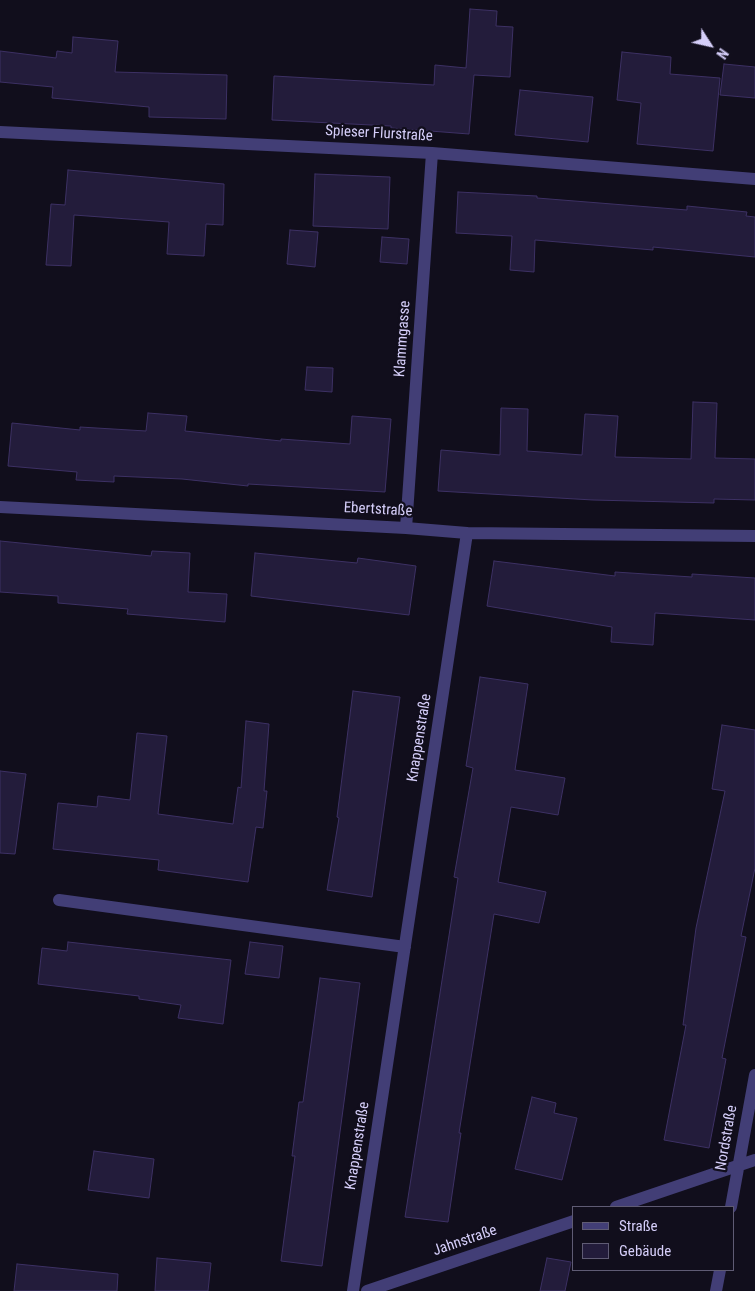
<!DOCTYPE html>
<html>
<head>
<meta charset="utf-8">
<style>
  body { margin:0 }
  #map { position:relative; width:755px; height:1291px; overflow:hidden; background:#110e1c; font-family:"Roboto Condensed",sans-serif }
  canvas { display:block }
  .legend { position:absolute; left:572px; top:1206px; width:162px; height:65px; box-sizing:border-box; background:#110e1c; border:1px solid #5f5b74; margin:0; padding:6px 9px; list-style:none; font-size:15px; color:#d5cef9 }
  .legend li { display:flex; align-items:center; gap:10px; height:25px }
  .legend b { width:25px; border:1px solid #5f5b74 }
  .north { position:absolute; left:685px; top:20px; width:50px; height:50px; -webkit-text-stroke:4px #110e1c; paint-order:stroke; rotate:125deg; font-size:14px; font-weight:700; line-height:20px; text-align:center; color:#d5cef9 }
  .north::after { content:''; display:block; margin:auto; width:18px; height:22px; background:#d5cef9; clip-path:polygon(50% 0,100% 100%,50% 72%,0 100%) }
</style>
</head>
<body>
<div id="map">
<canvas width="755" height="1291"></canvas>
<ul class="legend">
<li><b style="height:6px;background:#423e76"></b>Straße</li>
<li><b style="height:14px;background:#231c3b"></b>Gebäude</li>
</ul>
<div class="north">N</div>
</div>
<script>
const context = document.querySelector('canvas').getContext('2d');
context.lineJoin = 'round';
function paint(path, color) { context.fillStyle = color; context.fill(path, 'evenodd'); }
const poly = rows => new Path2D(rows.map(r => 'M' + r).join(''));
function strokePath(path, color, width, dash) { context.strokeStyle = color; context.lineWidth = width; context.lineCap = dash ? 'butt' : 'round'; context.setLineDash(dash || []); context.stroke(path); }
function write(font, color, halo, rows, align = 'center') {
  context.font = font + ' "Roboto Condensed",sans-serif'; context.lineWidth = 4.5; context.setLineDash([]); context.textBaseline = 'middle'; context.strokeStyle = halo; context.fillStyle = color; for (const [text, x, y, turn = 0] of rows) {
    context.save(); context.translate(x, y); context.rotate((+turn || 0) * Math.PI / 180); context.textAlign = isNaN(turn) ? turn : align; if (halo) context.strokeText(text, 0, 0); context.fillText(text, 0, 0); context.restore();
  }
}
const building = poly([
  [470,9,497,11,496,26,513,27,510,77,474,75,469,134,391,128,391,126,272,120,274,76,434,85,435,65,466,68,470,9],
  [73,37,118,41,115,72,227,75,226,119,149,117,149,107,52,98,53,87,0,82,0,51,56,58,57,51,72,53,73,37],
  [622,52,671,57,670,74,720,78,713,151,637,144,641,103,617,100,622,52],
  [724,64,755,67,755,98,720,95,724,64],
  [520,90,593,97,588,142,515,135,520,90],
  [68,170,224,184,223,225,206,224,204,256,167,254,169,222,74,215,71,266,46,265,51,204,65,205,68,170],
  [315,174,390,177,388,229,313,226,315,174],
  [458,192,537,196,537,198,687,210,687,206,747,212,746,216,755,217,755,257,653,247,653,250,535,240,534,272,510,270,512,236,456,233,458,192],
  [290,230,318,232,315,267,287,264,290,230],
  [382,237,409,239,407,264,380,262,382,237],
  [307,367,333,368,332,392,305,390,307,367],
  [693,402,717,403,715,458,755,459,755,500,714,499,714,503,593,500,438,491,441,450,500,455,501,408,528,409,527,451,582,455,585,414,618,416,615,457,691,459,693,402],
  [148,413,187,416,185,431,281,441,281,439,350,444,352,416,391,419,385,492,248,484,248,486,182,479,114,476,114,482,76,480,77,472,8,466,12,423,80,430,80,427,146,431,148,413],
  [0,541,151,556,152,551,190,553,188,592,227,594,225,622,127,614,128,609,58,603,58,596,0,592,0,541],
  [255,553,357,563,358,558,416,566,409,615,251,596,255,553],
  [494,561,615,576,615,572,692,577,692,574,755,578,755,620,655,613,653,645,611,642,612,627,487,606,494,561],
  [480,677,528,684,515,770,565,778,558,815,511,807,498,882,546,892,539,923,494,914,459,1133,461,1133,448,1222,405,1217,458,878,454,877,473,768,466,766,480,677],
  [353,691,400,697,372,897,327,890,339,818,337,817,353,691],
  [246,721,269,724,264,791,267,791,263,828,256,827,248,882,158,870,159,860,53,849,58,803,97,807,98,796,130,800,137,733,167,736,158,814,233,824,238,787,241,788,246,721],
  [722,725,755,730,755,868,741,936,746,937,722,1058,726,1059,709,1148,664,1140,686,1025,683,1025,696,928,725,791,712,789,722,725],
  [0,771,26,774,15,854,0,853,0,771],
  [68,942,231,960,223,1024,178,1018,181,1005,139,999,139,996,38,984,42,948,67,951,68,942],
  [250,942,283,946,279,978,245,974,250,942],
  [320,978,360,983,322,1266,281,1261,295,1156,292,1156,299,1102,303,1102,320,978],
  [532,1097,556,1103,554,1113,577,1118,562,1180,515,1169,532,1097],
  [94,1151,154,1159,149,1198,88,1190,94,1151],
  [157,1258,211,1263,208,1291,155,1291,157,1258],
  [547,1258,571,1262,565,1291,540,1291,547,1258],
  [17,1264,118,1274,117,1291,14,1291,17,1264]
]);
paint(building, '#231c3b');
strokePath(building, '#3d3164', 1);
strokePath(poly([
  [0,132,432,153,755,179],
  [0,507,406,528,467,533,755,536],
  [406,528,432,153],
  [59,900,405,947],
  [616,1207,755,1160],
  [731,1207,755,1075],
  [353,1291,467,533],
  [367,1291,574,1221],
  [716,1291,720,1270]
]), '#423e76', 12);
write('15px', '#d5cef9', '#110e1c', [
  ["Spieser Flurstraße",379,134,3],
  ["Klammgasse",403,339,-86],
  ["Ebertstraße",378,510,3],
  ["Knappenstraße",420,738,-81],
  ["Nordstraße",727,1138,-80],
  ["Knappenstraße",358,1146,-81],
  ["Jahnstraße",465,1241,-19]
]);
</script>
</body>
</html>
